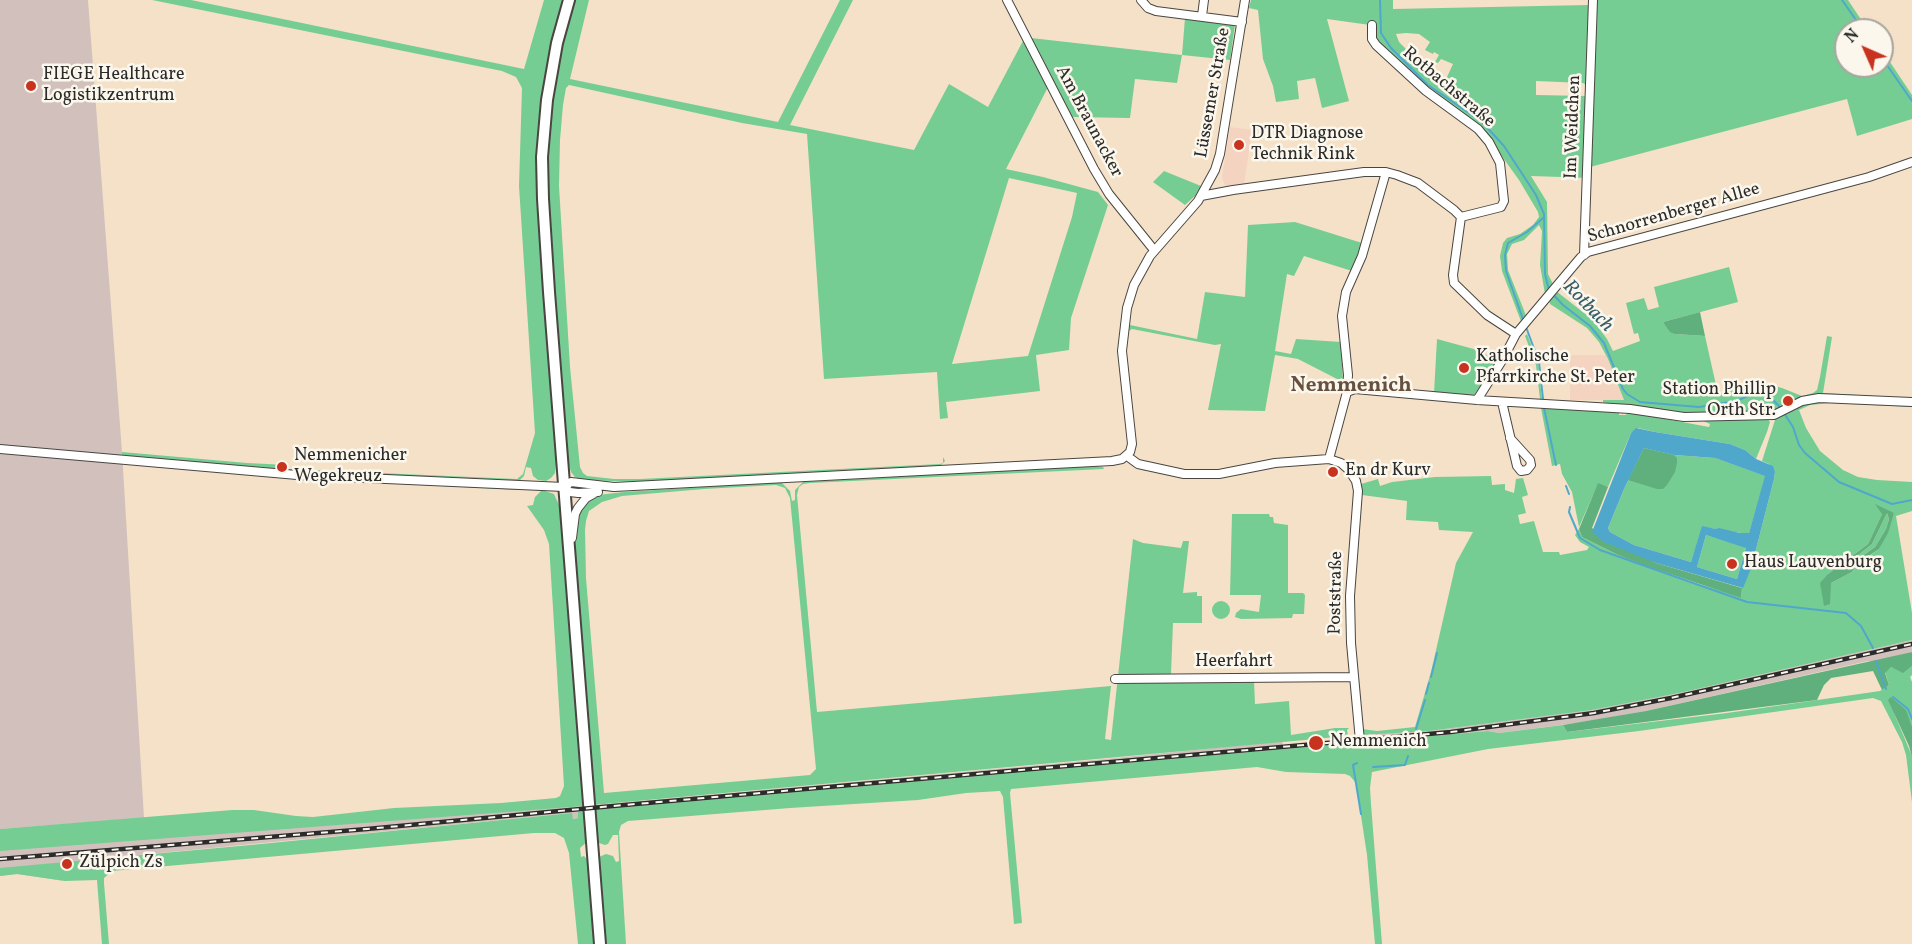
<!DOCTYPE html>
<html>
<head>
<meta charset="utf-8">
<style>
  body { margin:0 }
  #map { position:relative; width:1912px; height:944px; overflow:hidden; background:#f5e1c7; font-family:Vollkorn,serif }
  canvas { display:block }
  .north { position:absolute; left:1834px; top:18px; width:60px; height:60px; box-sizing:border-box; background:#fbf7ec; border:2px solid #a8a59f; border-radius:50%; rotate:315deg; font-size:16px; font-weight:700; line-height:24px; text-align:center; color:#2b2b2b }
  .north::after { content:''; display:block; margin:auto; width:21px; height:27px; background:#c8321e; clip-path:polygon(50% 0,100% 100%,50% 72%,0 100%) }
</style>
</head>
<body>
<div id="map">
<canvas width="1912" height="944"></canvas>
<div class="north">N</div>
</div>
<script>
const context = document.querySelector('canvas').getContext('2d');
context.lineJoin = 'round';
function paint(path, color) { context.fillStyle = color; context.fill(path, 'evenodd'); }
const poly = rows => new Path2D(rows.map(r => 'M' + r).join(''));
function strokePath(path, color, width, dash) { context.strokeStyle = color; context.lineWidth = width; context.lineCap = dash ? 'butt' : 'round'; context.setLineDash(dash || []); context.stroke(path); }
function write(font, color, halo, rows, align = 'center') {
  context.font = font + ' Vollkorn,serif'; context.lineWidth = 5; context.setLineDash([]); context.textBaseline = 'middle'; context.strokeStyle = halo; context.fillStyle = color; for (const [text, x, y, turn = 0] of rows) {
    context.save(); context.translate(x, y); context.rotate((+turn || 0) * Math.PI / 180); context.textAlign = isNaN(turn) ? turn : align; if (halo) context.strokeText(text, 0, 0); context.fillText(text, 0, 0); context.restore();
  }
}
paint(poly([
  [1230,127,1252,130,1244,185,1225,186,1222,177],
  [1570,355,1606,355,1624,400,1570,400]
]), '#f5d3c1');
paint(poly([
  [0,0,88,0,122,452,144,818,0,829],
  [1912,640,1912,652,1874,662,1868,661,1646,711,1592,721,1499,733,1488,731,585,811,578,818,572,819,572,813,521,818,98,859,65,881,17,874,0,876,0,835,395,819,585,806,1106,759,1282,741,1283,745,1356,739,1356,735,1367,734,1429,731,1592,710,1684,692]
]), '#d1c0bc');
paint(poly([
  [152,0,191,0,524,69,544,0,565,0,543,95,556,464,555,473,551,478,546,481,538,480,533,476,531,468,526,467,524,476,519,481,518,490,291,478,123,463,122,452,247,463,288,465,288,469,517,479,523,474,535,433,519,186,522,88,516,77,502,71],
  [573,0,589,0,570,79,778,122,840,0,853,0,790,125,914,150,949,84,988,107,1024,39,1048,87,1006,169,1043,177,1098,192,1108,205,1071,318,1069,350,1036,355,1040,391,946,402,948,418,940,419,937,372,824,379,807,134,742,123,569,85,566,88,563,105,560,140,559,186,570,367,580,467,583,473,587,476,614,479,640,479,940,464,943,463,943,457,945,461,939,467,642,482,583,480,575,477,571,472,568,462,563,419,547,214,547,143,557,57],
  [1009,178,1077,193,1072,217,1028,356,952,364],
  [1251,0,1393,0,1393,9,1588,5,1590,0,1848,0,1868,30,1846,30,1846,66,1882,66,1882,50,1912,95,1912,119,1857,136,1847,99,1590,167,1590,178,1531,176,1547,202,1548,274,1553,284,1545,294,1540,265,1542,231,1539,225,1524,240,1512,244,1507,254,1508,270,1527,318,1522,324,1502,271,1500,256,1503,243,1507,238,1520,234,1533,225,1539,217,1538,212,1519,180,1488,137,1426,95,1368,42,1367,36,1370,25,1327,19,1349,101,1322,108,1315,78,1297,81,1299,99,1276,102,1273,86,1263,59,1258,10,1249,8],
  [1406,33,1419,34,1430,42,1425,50,1433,54,1434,52,1439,55,1435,62,1438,63,1441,59,1453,64,1442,88,1403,53,1406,49,1399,42,1396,34],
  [1536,81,1583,83,1587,86,1586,96,1536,95],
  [1185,18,1235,24,1230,60,1182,55,1177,83,1135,79,1130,118,1073,117,1069,115,1030,41,1031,38,1182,55],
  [1164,171,1201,186,1195,196,1185,205,1153,182],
  [1295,222,1362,243,1352,271,1304,256,1294,276,1287,274,1275,351,1291,354,1296,339,1341,342,1343,382,1298,359,1275,355,1265,411,1208,410,1221,344,1215,345,1132,329,1129,331,1130,325,1197,339,1205,292,1245,297,1248,225],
  [1729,267,1738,302,1663,322,1675,334,1705,336,1718,394,1748,384,1759,382,1782,388,1802,396,1813,393,1817,390,1820,377,1827,336,1832,337,1823,393,1912,398,1912,399,1825,395,1822,393,1803,398,1774,412,1686,415,1609,404,1603,402,1603,400,1624,400,1608,359,1599,342,1587,328,1550,304,1549,300,1556,291,1593,320,1607,339,1613,351,1640,341,1638,333,1634,334,1626,303,1644,298,1648,310,1659,307,1654,287],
  [1527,334,1538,362,1542,399,1540,399,1536,365,1525,336],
  [1437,339,1481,351,1497,362,1474,395,1434,393],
  [1816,401,1912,405,1912,407,1831,403,1810,405,1799,410,1806,428,1820,451,1843,470,1858,477,1877,480,1912,482,1912,511,1896,516,1912,613,1912,640,1684,692,1592,710,1429,731,1361,735,1362,729,1377,731,1415,727,1431,672,1456,563,1473,532,1439,530,1438,522,1406,520,1407,501,1362,495,1361,484,1378,479,1380,486,1392,482,1435,477,1491,476,1492,485,1505,484,1505,490,1514,493,1516,479,1523,478,1528,495,1522,497,1526,513,1518,515,1520,524,1534,521,1543,552,1559,552,1560,555,1587,550,1589,547,1580,542,1575,535,1579,529,1582,537,1616,554,1694,583,1729,593,1741,598,1742,588,1751,569,1774,479,1775,472,1769,464,1762,461,1775,420,1795,408],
  [1894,513,1879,549,1860,563,1852,572,1831,583,1828,574,1868,544,1882,514],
  [1541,408,1619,412,1619,415,1626,415,1628,412,1709,427,1710,424,1701,420,1767,418,1770,422,1767,432,1756,459,1745,450,1730,444,1655,432,1638,428,1631,433,1608,487,1598,484,1579,527,1572,492,1562,474,1560,464,1552,466],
  [1644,448,1674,455,1715,458,1766,476,1749,533,1741,533,1703,527,1691,562,1634,545,1610,532,1608,528,1624,489],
  [1090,466,1103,467,1104,469,810,483,803,484,799,487,797,495,817,712,1111,686,1105,739,1111,740,1133,539,1143,543,1181,548,1183,541,1189,541,1183,593,1197,592,1197,596,1202,596,1202,623,1173,623,1171,674,1205,674,1205,681,1254,681,1255,704,1289,701,1291,735,1335,728,1349,728,1347,730,1348,736,593,805,574,552,578,516,585,503,592,498,598,495,624,492,781,482,790,491,792,501,795,500,795,490,803,482],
  [776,485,785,488,790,498,816,769,810,775,604,793,586,578,585,530,586,521,589,511,602,502,622,496,704,489],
  [542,490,554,494,560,507,585,806,0,851,0,829,232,810,254,810,296,816,313,817,394,808,501,803,556,798,560,796,564,786,549,544,544,530,527,506,533,505,535,497],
  [1887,513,1889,519,1886,529,1875,547,1859,558,1852,567,1842,570,1847,564,1872,544],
  [1232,514,1269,514,1270,517,1273,517,1274,523,1288,525,1288,593,1303,593,1305,595,1304,614,1293,614,1292,618,1241,619,1235,617,1236,613,1241,609,1259,612,1261,595,1230,595],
  [1706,535,1744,546,1746,548,1737,579,1697,567],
  '1212 610a9 9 0 1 1 18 0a9 9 0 1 1-18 0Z',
  [1912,666,1912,675,1910,677,1912,682,1912,726,1910,721,1894,713,1912,756,1912,802,1906,755,1902,742,1881,701,1873,698,1639,731,1488,749,1372,772,1370,788,1371,804,1382,944,1375,944,1367,855,1356,783,1350,776,1345,774,1286,772,1257,767,1011,789,1010,793,1022,923,1014,924,1003,797,1000,791,966,793,918,800,790,808,628,821,621,825,619,832,626,944,604,944,597,862,599,857,606,854,613,856,616,862,619,861,618,835,613,835,608,844,605,845,599,843,596,840,593,810,1488,731,1499,733,1563,725,1567,732,1727,713,1880,691,1889,685,1885,672,1891,667,1903,672],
  [585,811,588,841,580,848,581,857,584,856,588,860,589,866,596,944,578,944,569,853,564,838,555,833,534,833,112,871,104,878,104,883,109,944,102,944,97,880,65,881,17,874,0,876,0,868,261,844,572,813,573,819,578,818,578,812]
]), '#76cd93');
paint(poly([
  [1700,312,1705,336,1675,334,1670,332,1663,322],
  [1644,448,1674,455,1677,458,1677,463,1675,472,1667,485,1663,489,1657,489,1628,480],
  [1598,483,1608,487,1592,528,1656,563,1742,588,1741,598,1641,564,1616,554,1582,537,1579,529],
  [1875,504,1894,513,1888,533,1879,549,1860,562,1852,572,1831,583,1830,604,1824,606,1820,583,1828,574,1868,544,1882,514],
  [1887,513,1889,519,1886,529,1875,547,1855,561,1852,567,1848,566,1842,570,1847,564,1872,544],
  [1912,652,1912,666,1903,673,1891,667,1885,673,1889,685,1882,690,1873,671,1831,678,1824,685,1817,700,1567,732,1563,725,1646,711],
  [1891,697,1906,710,1910,721,1912,726,1912,757,1909,746,1888,700]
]), '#60b07d');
paint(poly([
  [1636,428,1655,432,1730,444,1745,450,1756,459,1773,466,1775,472,1774,479,1751,569,1743,588,1656,563,1604,542,1592,532,1631,433],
  [1644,448,1674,455,1715,458,1765,476,1749,533,1740,533,1719,528,1716,529,1702,526,1691,562,1634,545,1610,532,1608,528,1624,489],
  [1706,535,1746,548,1737,579,1697,567]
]), '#4fa8cc');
strokePath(poly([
  [1380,0,1381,33,1391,48,1428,85,1482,122,1504,146,1536,195,1544,214,1545,274,1549,290,1563,305,1590,326,1604,343,1623,389,1627,394,1640,402,1699,407,1719,404,1739,400,1758,391,1767,394,1781,408],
  [1842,0,1863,30],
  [1882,58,1912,101],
  [1524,322,1506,271,1505,255,1508,243,1527,232,1543,218],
  [1526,327,1539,362,1544,408,1556,465],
  [1784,413,1793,427,1799,445,1805,453,1839,482,1892,504,1912,500],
  [1566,486,1569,494],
  [1570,507,1569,512,1580,538,1600,550,1747,602,1846,613,1861,626,1873,648],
  [1876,661,1886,689],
  [1431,677,1437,653],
  [1426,694,1429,683],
  [1893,697,1908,709,1912,719],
  [1416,729,1425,700],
  [1357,763,1353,765,1361,814],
  [1373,767,1405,765,1408,756]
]), '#4fa8cc', 2);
const street = poly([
  [1007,0,1094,169,1109,194,1154,250],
  [1141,0,1148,8,1156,11,1242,22],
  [1202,16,1204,0],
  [1372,25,1372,39,1376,45,1426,91,1478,129,1489,142,1500,163,1504,201,1501,207,1461,217],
  [1201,196,1233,190,1364,172,1386,172,1397,175,1418,183,1454,210,1461,217],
  [1461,217,1453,275,1454,283,1487,315,1516,334],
  [1584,255,1593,0],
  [1347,392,1348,375,1342,316,1346,292,1362,256,1386,172],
  [1477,400,1503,359,1516,334,1581,257,1588,252,1869,177,1912,162],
  [1502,402,1517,466,1521,471,1527,470,1531,465,1530,460,1510,438],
  [0,449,297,475,564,487,570,492,578,493,598,492],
  [1127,456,1138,464,1184,474,1219,474,1275,463,1329,459,1341,463,1349,470,1356,481,1358,491,1350,596,1351,643,1360,741],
  [1329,459,1347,392,1355,389,1477,400,1630,409,1684,417,1774,415,1802,401,1819,398,1912,402],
  [564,487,571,482,614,487,1112,461,1122,459,1130,452,1132,444,1122,351,1127,308,1134,285,1150,256,1198,201,1215,170,1220,154,1245,0],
  [572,538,575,514,578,508,586,498,595,493],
  [1115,679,1354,677]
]);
const secondary = poly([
  [569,0,557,43,547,100,542,157,543,199,549,292,600,944]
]);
strokePath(street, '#494642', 10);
strokePath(secondary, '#494642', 14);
strokePath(street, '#fff', 8);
strokePath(secondary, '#fff', 10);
const rail = poly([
  [0,859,367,829,602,807,1451,732,1594,713,1671,698,1912,644]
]);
strokePath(rail, '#2b2b2b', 4.5);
strokePath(rail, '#fbf7ec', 2, [7]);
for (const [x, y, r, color] of [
  [31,86,6,"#c8321e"],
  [1239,145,6,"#c8321e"],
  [1464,368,6,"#c8321e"],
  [1788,401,6,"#c8321e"],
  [282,467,6,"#c8321e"],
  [1333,472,6,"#c8321e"],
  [1732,564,6,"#c8321e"],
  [1316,743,8,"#c8321e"],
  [67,864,6,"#c8321e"]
]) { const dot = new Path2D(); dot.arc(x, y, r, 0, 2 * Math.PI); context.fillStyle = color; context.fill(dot); strokePath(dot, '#fbf7ec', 2); }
write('18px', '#2b2b2b', '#fbf7ec', [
  ["FIEGE Healthcare",43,76],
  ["Logistikzentrum",43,97],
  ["DTR Diagnose",1251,135],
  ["Technik Rink",1251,156],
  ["Katholische",1476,358],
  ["Pfarrkirche St. Peter",1476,379],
  ["Station Phillip",1776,391,"right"],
  ["Orth Str.",1776,412,"right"],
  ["Nemmenicher",294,457],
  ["Wegekreuz",294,478],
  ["En dr Kurv",1345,472],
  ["Haus Lauvenburg",1744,564],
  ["Nemmenich",1330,743],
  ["Zülpich Zs",79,864]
], 'left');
write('18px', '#2b2b2b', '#fbf7ec', [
  ["Rotbachstraße",1448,88,40],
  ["Lüssemer Straße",1214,93,-80],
  ["Am Braunacker",1088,122,62],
  ["Im Weidchen",1574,127,-88],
  ["Schnorrenberger Allee",1674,214,-16],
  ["Poststraße",1337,593,-89],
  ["Heerfahrt",1234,663]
]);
write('italic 20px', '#395d6b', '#fbf7ec', [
  ["Rotbach",1587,307,46]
]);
write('bold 21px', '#66513e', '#fbf7ec', [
  ["Nemmenich",1351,387]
]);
</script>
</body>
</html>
